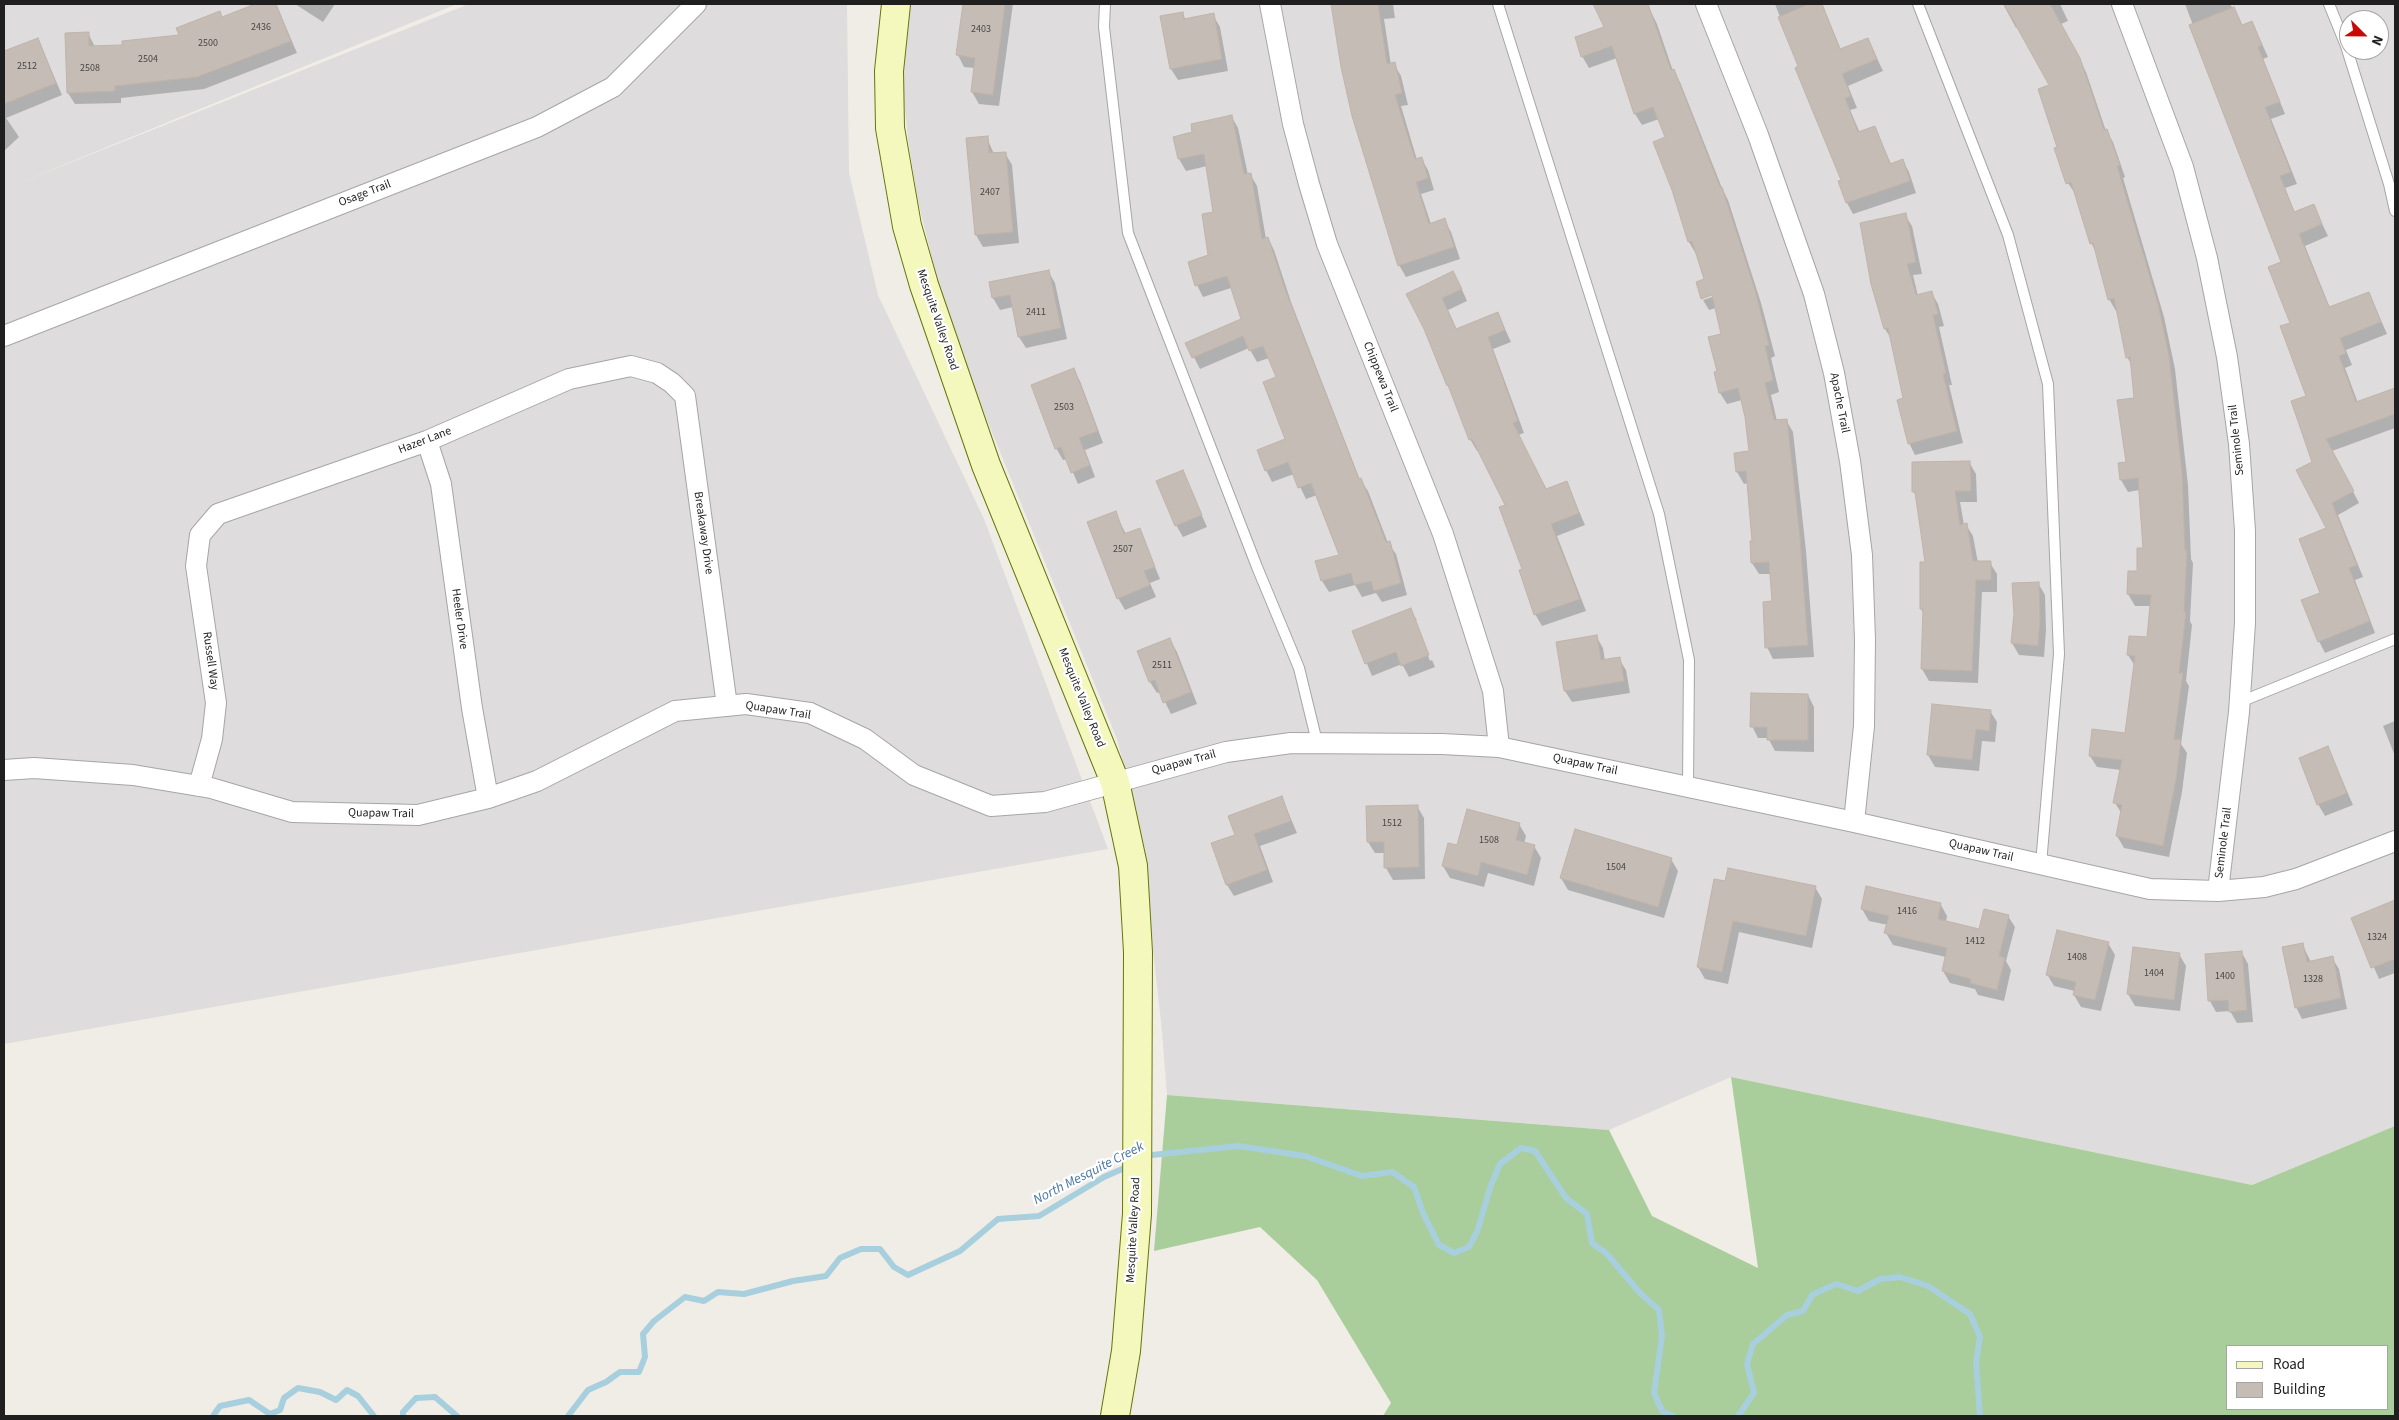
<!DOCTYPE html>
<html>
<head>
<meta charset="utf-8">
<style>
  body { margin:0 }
  #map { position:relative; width:2399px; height:1420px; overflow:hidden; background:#f0ede6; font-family:"Source Sans 3",sans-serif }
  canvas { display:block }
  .frame { position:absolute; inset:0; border:5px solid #1f1f1f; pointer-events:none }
  .legend { position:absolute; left:2226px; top:1345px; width:162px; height:65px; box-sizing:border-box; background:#fff; border:1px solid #a5a5a5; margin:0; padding:6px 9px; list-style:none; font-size:15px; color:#1f1f1f }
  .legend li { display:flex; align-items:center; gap:10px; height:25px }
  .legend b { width:25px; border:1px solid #a5a5a5 }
  .north { position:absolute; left:2339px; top:10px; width:50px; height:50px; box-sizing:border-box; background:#fff; border:1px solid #a5a5a5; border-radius:50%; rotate:113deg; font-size:14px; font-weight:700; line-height:20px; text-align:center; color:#1f1f1f }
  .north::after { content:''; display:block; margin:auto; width:18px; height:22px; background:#cb0804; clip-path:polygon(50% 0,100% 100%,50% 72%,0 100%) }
</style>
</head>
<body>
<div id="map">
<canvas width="2399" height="1420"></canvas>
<div class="frame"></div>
<ul class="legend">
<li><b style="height:6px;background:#f4f8bc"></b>Road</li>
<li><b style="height:14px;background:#c5bcb5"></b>Building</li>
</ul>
<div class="north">N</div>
</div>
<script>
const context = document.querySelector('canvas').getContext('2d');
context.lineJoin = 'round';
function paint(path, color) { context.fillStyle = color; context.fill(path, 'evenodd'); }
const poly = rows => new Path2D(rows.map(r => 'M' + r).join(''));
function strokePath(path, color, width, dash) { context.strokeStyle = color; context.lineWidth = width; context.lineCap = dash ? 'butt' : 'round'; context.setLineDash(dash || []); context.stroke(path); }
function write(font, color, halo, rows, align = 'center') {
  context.font = font + ' "Source Sans 3",sans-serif'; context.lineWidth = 4.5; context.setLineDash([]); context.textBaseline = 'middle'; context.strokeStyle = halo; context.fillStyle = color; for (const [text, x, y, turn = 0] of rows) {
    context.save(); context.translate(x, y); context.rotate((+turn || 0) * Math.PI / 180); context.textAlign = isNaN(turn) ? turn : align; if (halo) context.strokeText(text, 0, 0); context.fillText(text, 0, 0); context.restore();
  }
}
paint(poly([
  [4,4,457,4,14,185,469,4,847,4,849,173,878,295,984,519,1108,849,4,1044],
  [907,4,2395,4,2395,1126,2252,1185,1731,1077,1609,1130,1167,1095,1162,1031,1139,823,1117,739,974,388,938,283,917,197,908,139,902,79],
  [2349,20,2379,20,2379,50,2349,50]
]), '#dedcdc');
paint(poly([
  [1731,1077,2252,1185,2395,1126,2395,1416,1383,1416,1391,1403,1317,1280,1260,1227,1154,1251,1167,1095,1609,1130,1652,1216,1758,1268],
  [2228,1346,2388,1346,2388,1409,2228,1409]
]), '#a9ce9c');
paint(poly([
  [258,4,276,4,297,53,204,89,121,98,121,103,75,104,68,93,88,33,95,47,124,46,181,36],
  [295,4,335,4,323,22],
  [965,4,1013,4,999,106,979,104,972,92,975,68,964,67,958,55],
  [1333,4,1393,4,1395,18,1384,19,1391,65,1394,64,1401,76,1408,105,1401,106,1417,160,1421,158,1428,170,1434,190,1421,194,1431,224,1444,220,1451,232,1460,259,1406,277,1399,265,1342,66],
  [1594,4,1647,4,1657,24,1673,71,1680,82,1722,188,1728,200,1761,303,1775,356,1771,358,1779,392,1771,395,1777,421,1786,420,1793,432,1806,551,1814,657,1773,659,1767,647,1774,603,1771,574,1759,574,1752,563,1753,542,1748,483,1744,484,1737,472,1735,454,1750,452,1746,417,1742,400,1727,404,1720,393,1719,372,1723,334,1716,308,1709,310,1703,300,1718,295,1718,292,1702,298,1706,280,1698,253,1696,254,1689,242,1673,189,1666,138,1659,119,1642,125,1635,114,1617,58,1589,68,1582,56,1606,28],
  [1775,4,1822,4,1841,50,1868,39,1883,71,1848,86,1857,108,1850,110,1860,133,1875,127,1891,164,1903,161,1909,172,1916,193,1853,214,1847,203,1840,182,1843,181],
  [2003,4,2060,4,2068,21,2061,24,2086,72,2106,131,2113,142,2125,177,2123,178,2164,317,2175,369,2188,485,2191,559,2193,563,2190,621,2192,625,2186,681,2189,686,2181,744,2187,753,2182,792,2169,857,2124,848,2117,836,2122,814,2115,803,2121,770,2097,767,2090,756,2126,735,2135,666,2128,655,2148,639,2151,606,2135,606,2128,594,2138,573,2144,549,2140,490,2128,492,2121,480,2119,464,2127,463,2135,399,2132,365,2127,357,2118,310,2116,311,2109,299,2097,253,2091,243,2076,195,2068,183,2056,148,2059,147,2051,86,2018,27,2016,28],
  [2185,4,2230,4,2243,26,2252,22,2268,57,2263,59,2285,114,2271,119,2297,184,2285,188,2295,213,2313,205,2328,236,2305,246,2330,308,2369,293,2387,334,2346,350,2352,365,2345,368,2358,403,2393,390,2395,395,2395,428,2332,451,2359,503,2338,515,2363,577,2355,580,2375,633,2325,653,2319,641,2328,528,2313,462,2308,396,2291,323,2283,263],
  [1182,13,1186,20,1213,15,1220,27,1228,71,1178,80,1171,69],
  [38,39,62,95,6,118,19,137,4,151,4,53],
  [1231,116,1238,128,1248,175,1250,174,1257,186,1266,239,1268,238,1274,250,1291,302,1360,480,1368,491,1388,543,1396,554,1407,595,1382,602,1376,593,1362,597,1355,585,1329,592,1322,581,1340,556,1317,495,1306,499,1294,474,1272,482,1266,470,1286,440,1277,378,1269,358,1257,362,1249,348,1200,369,1187,344,1242,320,1231,288,1203,297,1197,285,1210,256,1215,213,1207,166,1186,171,1179,159,1174,138,1194,133],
  [987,138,994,154,1005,153,1012,165,1019,243,983,247,976,235,967,139],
  [1905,215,1912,226,1922,274,1913,275,1918,296,1931,292,1938,304,1944,326,1939,327,1952,385,1949,385,1963,443,1915,455,1909,443,1905,399,1892,340,1885,329],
  [1048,271,1055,283,1067,339,1026,348,1019,337,1013,307,1000,310,993,298,990,283],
  [1460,285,1467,301,1448,310,1457,330,1498,314,1511,342,1493,349,1524,433,1518,435,1547,490,1567,483,1585,525,1557,536,1586,611,1542,626,1535,614,1507,505,1479,450,1477,451,1470,439,1425,329,1407,295],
  [1073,370,1080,381,1103,443,1085,450,1095,477,1078,484,1067,459,1063,460,1056,448],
  [1969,462,1976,474,1977,502,1960,502,1964,525,1966,525,1973,536,1978,563,1990,563,1997,574,1997,592,1982,592,1978,683,1929,681,1922,669,1924,614,1921,609,1927,563,1917,497,1913,491],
  [1182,471,1207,527,1183,537,1176,525],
  [1115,513,1126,534,1139,529,1160,579,1150,583,1156,597,1125,610,1118,598],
  [2038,583,2045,595,2046,630,2044,657,2019,655,2012,643],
  [1410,610,1417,620,1414,620,1430,661,1432,660,1435,667,1409,677,1402,664,1372,676,1354,632],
  [1596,636,1603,648,1605,661,1619,659,1626,670,1630,693,1572,702,1565,691],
  [1170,640,1177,652,1197,704,1171,714,1160,692,1157,693,1150,682,1139,652],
  [1808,695,1814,707,1814,752,1775,751,1768,738,1758,738,1752,726],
  [1990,711,1997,722,1995,742,1982,741,1979,771,1935,767,1928,755],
  [2395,721,2395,756,2383,726],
  [2328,748,2353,805,2325,816,2318,804],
  [1282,798,1297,833,1260,846,1273,882,1234,896,1227,885,1213,844,1237,835],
  [1417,806,1424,818,1425,879,1393,880,1386,868,1385,853,1375,853,1368,842],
  [1519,824,1526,836,1524,844,1534,846,1541,858,1534,886,1488,873,1484,887,1450,878,1443,866,1458,847],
  [1671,859,1678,871,1664,918,1568,890,1561,878],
  [1715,880,1815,887,1822,899,1812,948,1739,932,1728,984,1705,979,1698,967],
  [2395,902,2395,973,2379,979,2353,919],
  [1941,905,1947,916,1946,922,1980,930,2008,916,2015,927,2006,961,2011,970,2004,1001,1978,995,1975,989,1950,983,1943,971,1946,957,1893,945,1886,933,1888,925,1869,921,1862,909],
  [2108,943,2115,955,2101,1011,2081,1007,2074,995,2075,991,2054,986,2047,974],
  [2302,944,2311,962,2332,958,2339,969,2347,1009,2302,1019,2296,1007],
  [2242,953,2248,964,2253,1022,2237,1023,2230,1011,2216,1012,2210,1001],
  [2179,954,2186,966,2180,1011,2135,1006,2128,994]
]), '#0003');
strokePath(poly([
  [1145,1158,1152,1155,1238,1146,1305,1156,1362,1176,1392,1172,1414,1187,1423,1213,1439,1245,1454,1253,1469,1247,1477,1232,1491,1185,1500,1164,1521,1148,1535,1151,1566,1198,1587,1214,1592,1243,1607,1254,1640,1293,1659,1310,1662,1336,1654,1393,1662,1411,1673,1416],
  [213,1416,220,1406,249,1400,270,1414,280,1410,284,1398,298,1388,320,1392,336,1400,347,1390,358,1396,374,1416],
  [403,1416,403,1412,416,1398,435,1397,457,1416],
  [568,1416,588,1390,606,1382,620,1372,639,1372,645,1357,643,1334,654,1321,685,1297,704,1301,718,1292,744,1294,793,1281,826,1276,840,1258,861,1249,880,1249,894,1267,908,1275,960,1251,998,1219,1039,1216,1104,1177,1129,1166],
  [1738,1416,1754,1393,1747,1364,1753,1344,1787,1315,1803,1311,1812,1295,1836,1284,1858,1291,1880,1279,1900,1277,1928,1286,1970,1314,1980,1337,1976,1362,1980,1416]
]), '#a7cfdd', 6);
const building = poly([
  [255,4,276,4,291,41,197,77,115,86,115,91,67,93,65,33,89,32,89,46,122,45,122,41,179,35,176,28,220,11,222,17,255,4],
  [963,4,1005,4,993,95,971,92,975,58,956,55,963,4],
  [1331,4,1378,4,1387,64,1395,62,1402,93,1395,95,1415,159,1422,157,1428,178,1416,182,1429,224,1445,218,1454,247,1398,266,1352,116,1341,67,1331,4],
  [1593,4,1648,4,1671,70,1674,69,1720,187,1722,187,1755,290,1769,345,1765,346,1773,380,1765,383,1774,420,1787,419,1800,538,1808,645,1765,648,1763,602,1772,601,1769,562,1751,563,1750,541,1752,541,1746,471,1736,472,1734,453,1749,451,1745,417,1738,388,1719,393,1714,372,1717,371,1708,337,1721,334,1712,295,1701,299,1696,282,1704,279,1692,241,1688,242,1672,190,1653,142,1665,137,1653,107,1634,114,1612,46,1581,57,1575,37,1604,27,1593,4],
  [1809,4,1822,4,1840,49,1868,38,1877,59,1842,74,1851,96,1845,98,1858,132,1875,126,1890,164,1903,159,1910,181,1846,203,1838,181,1841,180,1795,68,1798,66,1778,17,1809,4],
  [2004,4,2050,4,2080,58,2104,130,2107,129,2120,165,2117,166,2158,304,2169,356,2182,472,2185,550,2187,550,2184,612,2186,612,2179,673,2183,673,2174,739,2181,740,2176,779,2163,846,2116,836,2122,805,2113,803,2122,760,2089,756,2092,729,2125,733,2135,656,2127,655,2129,636,2147,637,2151,595,2127,594,2128,571,2137,571,2137,548,2143,548,2138,478,2120,480,2118,463,2126,462,2117,400,2134,398,2130,357,2126,358,2114,298,2108,300,2093,243,2090,244,2071,182,2066,184,2054,148,2057,147,2038,89,2049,85,2004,4],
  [2234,7,2242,25,2252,21,2262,45,2258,47,2280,102,2265,107,2291,172,2280,176,2294,212,2314,204,2322,224,2299,234,2329,307,2369,292,2381,322,2340,338,2346,353,2339,356,2356,402,2395,388,2395,414,2326,439,2354,491,2332,503,2357,565,2349,568,2370,621,2318,642,2301,600,2320,593,2299,539,2326,528,2296,470,2312,462,2291,401,2306,396,2280,326,2290,323,2268,267,2281,262,2189,25,2234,7],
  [1183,12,1184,19,1214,13,1222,59,1170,69,1160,16,1183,12],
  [38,38,56,83,4,104,4,51,38,38],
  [1232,115,1244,174,1251,173,1262,239,1268,237,1285,289,1359,479,1361,478,1386,542,1390,541,1401,583,1374,591,1371,581,1354,585,1351,573,1321,581,1315,561,1339,555,1311,483,1298,488,1288,462,1265,471,1257,450,1285,439,1263,382,1276,377,1263,346,1249,351,1243,336,1192,358,1185,343,1241,319,1227,276,1195,286,1188,262,1208,255,1202,214,1213,212,1204,154,1178,159,1173,137,1192,132,1191,124,1232,115],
  [988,136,989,153,1006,152,1013,232,975,235,966,138,988,136],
  [1906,213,1916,262,1907,264,1916,295,1932,291,1938,314,1933,315,1946,373,1943,374,1957,431,1908,444,1897,400,1903,398,1888,328,1884,329,1871,284,1860,223,1906,213],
  [1049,270,1061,328,1018,337,1010,295,992,298,989,282,1049,270],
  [1453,271,1462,289,1442,298,1456,329,1498,312,1505,330,1488,337,1518,421,1513,423,1546,489,1567,481,1579,513,1551,524,1580,599,1534,615,1519,570,1522,569,1499,507,1505,505,1472,439,1469,440,1448,385,1447,386,1424,329,1406,294,1453,271],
  [1074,368,1098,431,1079,438,1090,465,1071,473,1061,447,1055,449,1031,385,1074,368],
  [1970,461,1971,491,1955,491,1960,525,1967,523,1973,561,1991,561,1991,580,1976,580,1972,671,1921,669,1923,609,1920,609,1920,562,1925,562,1915,492,1912,492,1912,462,1970,461],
  [1183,470,1202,515,1175,526,1156,481,1183,470],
  [1116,511,1124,534,1140,528,1155,567,1144,571,1150,585,1117,599,1087,522,1116,511],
  [2039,582,2040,618,2038,646,2011,643,2014,614,2012,583,2039,582],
  [1411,608,1429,655,1401,666,1396,652,1365,664,1352,631,1411,608],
  [1597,635,1601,660,1620,657,1624,681,1564,691,1556,642,1597,635],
  [1170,638,1191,692,1163,703,1155,680,1149,682,1137,651,1170,638],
  [1751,693,1808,694,1808,740,1767,740,1767,727,1750,727,1751,693],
  [1932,704,1991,710,1989,731,1976,729,1972,760,1927,755,1932,704],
  [2328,746,2347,793,2317,805,2299,758,2328,746],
  [1282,796,1291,821,1254,834,1267,870,1226,885,1211,843,1235,835,1228,816,1282,796],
  [1418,805,1419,867,1384,868,1384,842,1367,842,1366,806,1418,805],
  [1467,809,1520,823,1516,840,1535,845,1527,875,1481,862,1478,876,1442,866,1448,843,1457,845,1467,809],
  [1575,829,1672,858,1658,907,1560,878,1575,829],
  [1728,868,1816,886,1806,936,1733,921,1722,972,1697,967,1714,879,1725,881,1728,868],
  [1866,886,1941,903,1938,919,1979,929,1984,909,2009,915,1999,956,2005,958,1997,990,1970,983,1971,979,1942,971,1947,948,1884,933,1889,916,1861,909,1866,886],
  [2395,900,2395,959,2371,968,2351,918,2395,900],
  [2057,930,2109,942,2095,1000,2073,995,2076,982,2046,975,2057,930],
  [2303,943,2307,962,2333,956,2341,998,2295,1008,2282,947,2303,943],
  [2133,947,2180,953,2174,1000,2127,994,2133,947],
  [2242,951,2247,1010,2229,1012,2228,1000,2208,1001,2205,954,2242,951]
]);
paint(building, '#c5bcb5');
strokePath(building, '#c1b4a9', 1);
const lane = poly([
  [1105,4,1104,27,1128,233,1257,567,1299,668,1317,742],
  [1498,4,1659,514,1689,660,1688,787],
  [1918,4,2008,235,2048,384,2059,654,2041,864],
  [2329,4,2346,46,2389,184,2395,211],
  [2240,702,2395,639]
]);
const street = poly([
  [1270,4,1293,124,1309,184,1327,244,1443,534,1493,691,1499,747],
  [1706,4,1758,135,1814,294,1834,373,1850,461,1862,555,1865,640,1864,726,1854,822],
  [2122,4,2183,167,2207,258,2227,357,2239,444,2245,531,2245,623,2239,712,2218,891],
  [4,336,537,127,613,87,696,4],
  [427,441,441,484,472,708,488,798],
  [4,770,34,768,133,775,211,788,292,812,418,815,488,798,537,781,675,711,746,704,810,713,865,739,914,775,991,806,1045,802,1226,752,1291,743,1442,744,1499,747,1854,822,2150,889,2218,891,2264,887,2296,879,2395,841],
  [199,786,212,739,216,703,196,566,200,535,218,514,427,441,569,379,631,366,657,373,672,383,685,396,727,706]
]);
const secondary = poly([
  [896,4,889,71,890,128,907,226,924,285,986,465,1115,782,1133,866,1138,952,1137,1214,1126,1351,1115,1416]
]);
strokePath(lane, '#a6a6a6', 12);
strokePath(street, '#a6a6a6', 22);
strokePath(secondary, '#677607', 30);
strokePath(lane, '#fff', 10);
strokePath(street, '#fff', 20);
strokePath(secondary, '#f4f8bc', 28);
write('10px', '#484644', null, [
  ["2436",261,28],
  ["2403",981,30],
  ["2500",208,44],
  ["2504",148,60],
  ["2512",27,67],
  ["2508",90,69],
  ["2407",990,193],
  ["2411",1036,313],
  ["2503",1064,408],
  ["2507",1123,550],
  ["2511",1162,666],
  ["1512",1392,824],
  ["1508",1489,841],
  ["1504",1616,868],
  ["1416",1907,912],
  ["1324",2377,938],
  ["1412",1975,942],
  ["1408",2077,958],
  ["1404",2154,974],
  ["1400",2225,977],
  ["1328",2313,980]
]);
write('12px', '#1f1f1f', '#fff', [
  ["Osage Trail",365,194,-21],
  ["Mesquite Valley Road",937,320,71],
  ["Chippewa Trail",1380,377,68],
  ["Apache Trail",1839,403,79],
  ["Seminole Trail",2237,440,-96],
  ["Hazer Lane",425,441,-21],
  ["Breakaway Drive",703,533,82],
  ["Heeler Drive",459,619,82],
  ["Russell Way",210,661,82],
  ["Mesquite Valley Road",1081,698,68],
  ["Quapaw Trail",778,711,9],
  ["Quapaw Trail",1184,763,-15],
  ["Quapaw Trail",1585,765,12],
  ["Quapaw Trail",381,814,1],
  ["Seminole Trail",2224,843,-83],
  ["Quapaw Trail",1981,851,13],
  ["Mesquite Valley Road",1134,1230,-87]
]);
write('italic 14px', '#4a76a6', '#fff', [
  ["North Mesquite Creek",1089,1174,-27]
]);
</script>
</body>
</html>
